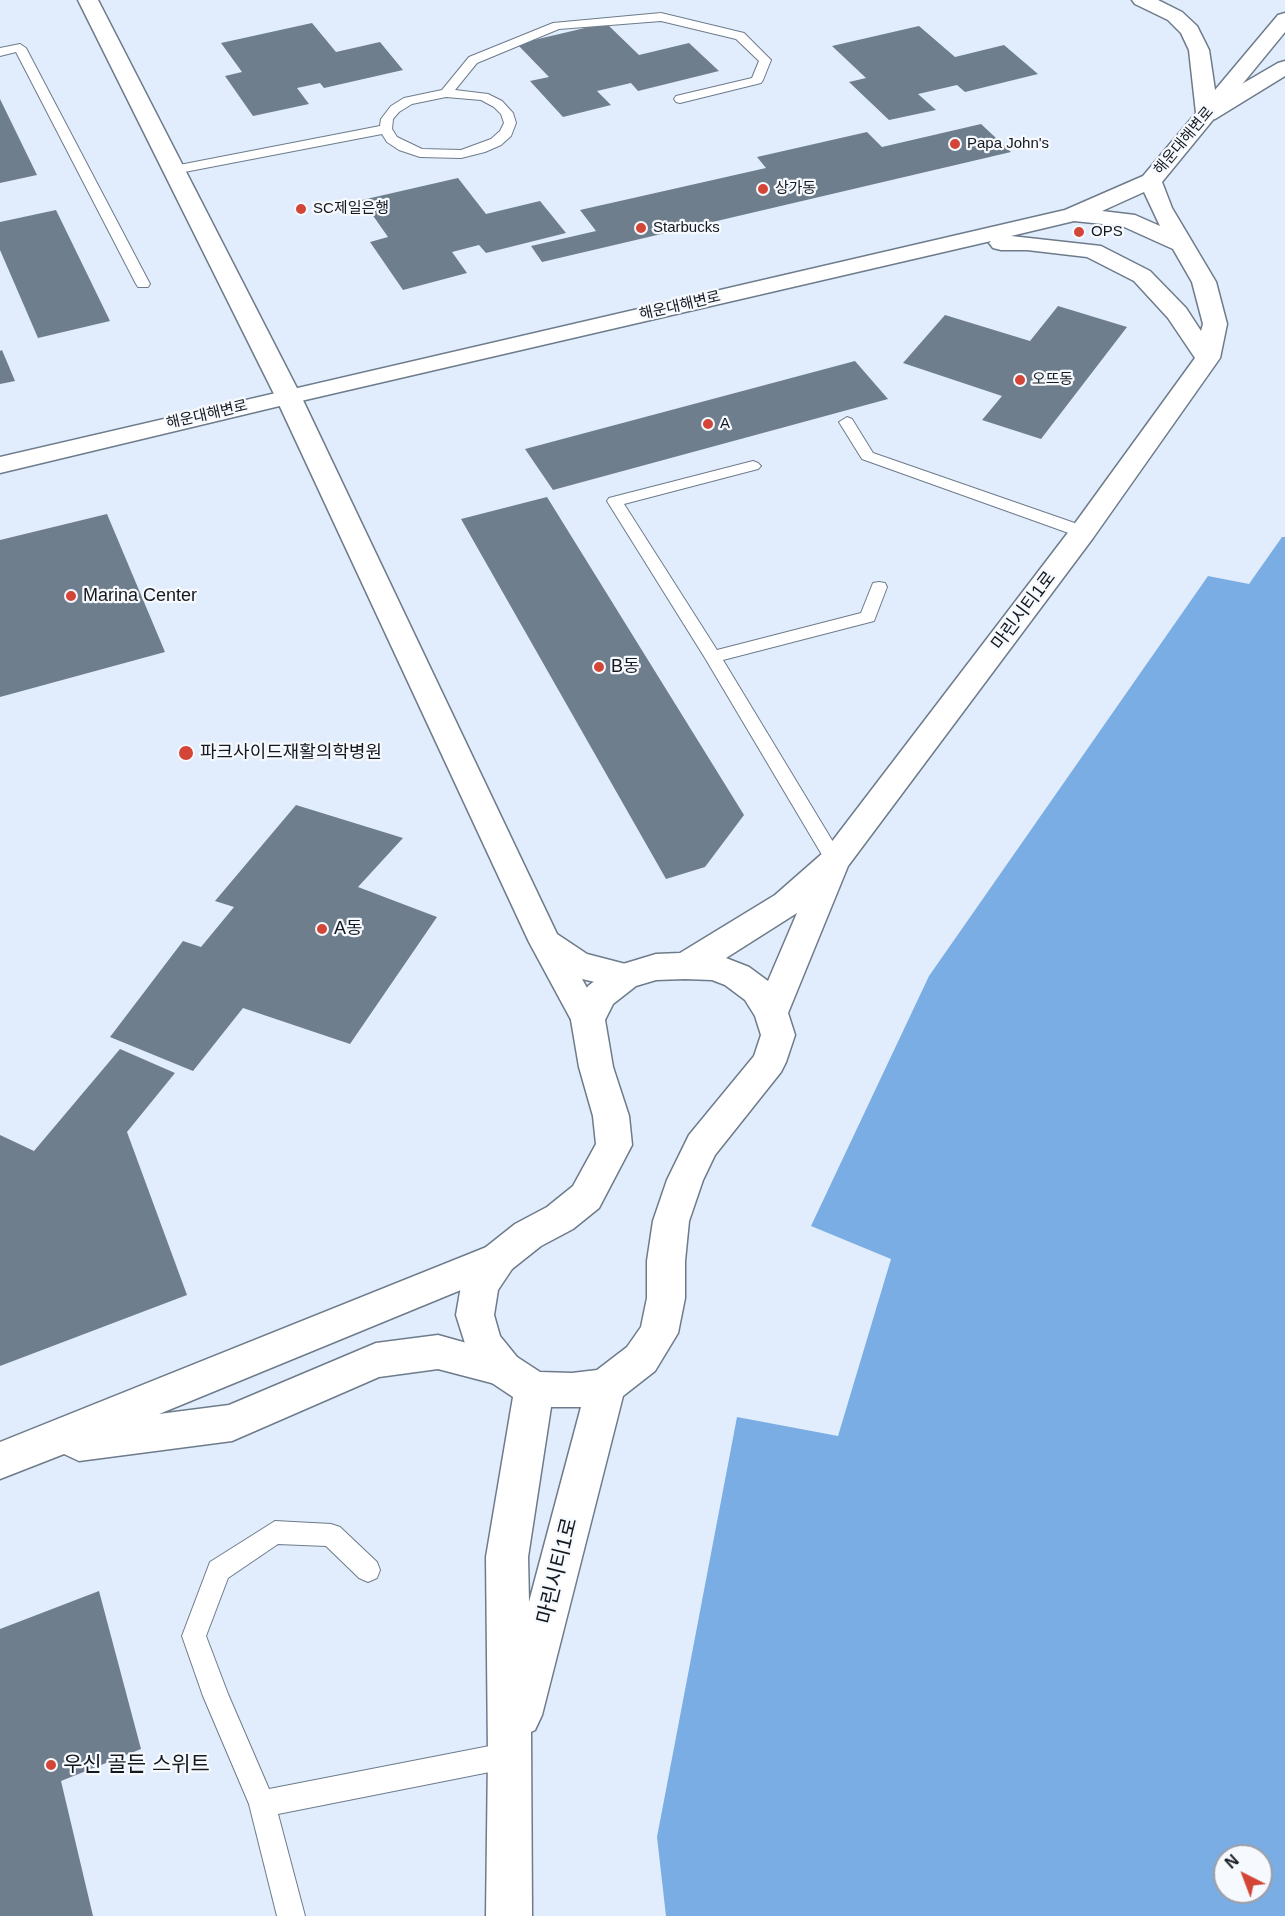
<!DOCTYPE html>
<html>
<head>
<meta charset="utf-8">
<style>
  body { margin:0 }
  #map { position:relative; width:1285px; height:1916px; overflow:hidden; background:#e1edfc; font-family:Arial,sans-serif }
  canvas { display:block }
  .north { position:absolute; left:1213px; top:1844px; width:60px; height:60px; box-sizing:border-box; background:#f6f9fd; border:2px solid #9c9fa5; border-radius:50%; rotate:318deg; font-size:16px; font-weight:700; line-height:24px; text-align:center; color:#141920 }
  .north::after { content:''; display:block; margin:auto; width:21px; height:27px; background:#d34637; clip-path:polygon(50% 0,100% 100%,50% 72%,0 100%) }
</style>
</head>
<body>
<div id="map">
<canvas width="1285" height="1916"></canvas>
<div class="north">N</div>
</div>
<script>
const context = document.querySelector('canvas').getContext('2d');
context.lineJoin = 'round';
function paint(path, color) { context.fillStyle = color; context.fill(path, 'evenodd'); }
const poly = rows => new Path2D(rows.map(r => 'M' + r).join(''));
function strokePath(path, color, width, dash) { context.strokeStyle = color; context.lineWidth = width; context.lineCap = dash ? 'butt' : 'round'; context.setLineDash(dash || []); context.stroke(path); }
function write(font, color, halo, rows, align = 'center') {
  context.font = font + ' Arial,"Noto Sans KR",sans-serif'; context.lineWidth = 4.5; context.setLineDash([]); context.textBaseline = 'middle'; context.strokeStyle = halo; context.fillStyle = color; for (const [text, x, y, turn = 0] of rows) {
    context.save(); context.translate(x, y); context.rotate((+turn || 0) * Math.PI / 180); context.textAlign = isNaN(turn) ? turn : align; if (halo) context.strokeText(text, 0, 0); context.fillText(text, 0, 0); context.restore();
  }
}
paint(poly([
  [1282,537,1285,537,1285,1916,666,1916,657,1837,737,1417,838,1436,891,1259,811,1226,929,976,1208,576,1249,584],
  [1225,1856,1261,1856,1261,1892,1225,1892]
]), '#7aade4');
paint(poly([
  [312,23,336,52,380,42,403,70,324,88,320,83,297,88,309,104,253,116,225,76,242,72,221,43],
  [606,23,639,55,689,43,719,71,638,91,631,83,597,91,611,105,563,117,530,81,549,77,517,44],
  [919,26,955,57,1004,45,1038,74,965,92,957,85,918,94,936,110,889,120,849,82,866,78,832,46],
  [0,99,37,175,0,183],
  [981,124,1011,152,542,262,531,246,596,231,580,210,766,168,757,157,867,132,882,147],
  [458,178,486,214,540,201,566,233,486,253,479,245,452,252,467,273,403,290,370,242,388,237,362,200],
  [56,210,110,321,38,338,0,250,0,222],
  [1058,306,1127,327,1041,439,982,420,1002,396,903,363,945,315,1030,341],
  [2,350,15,381,0,384,0,351],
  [855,361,888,399,553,490,525,449],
  [547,497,744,815,705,867,666,879,461,519],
  [107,514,165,652,0,697,0,540],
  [296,805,403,838,358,887,437,917,350,1044,243,1008,193,1071,110,1037,183,941,201,947,234,907,215,901],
  [120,1049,175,1073,127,1132,187,1295,0,1366,0,1135,34,1151],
  [99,1591,141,1749,61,1781,93,1916,0,1916,0,1629]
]), '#6f7e8d');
const service = poly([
  [661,13,744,33,771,60,763,80,761,83,680,103,676,102,674,99,676,96,752,78,759,61,736,39,661,21,559,29,477,63,455,90,488,94,502,101,513,113,516,123,511,136,501,145,485,152,461,158,420,157,399,150,387,142,382,134,174,174,167,170,174,166,380,126,381,119,391,106,404,98,442,90,469,57,553,23,661,13],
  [446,97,481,100,494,107,501,114,504,123,500,131,491,139,461,150,422,149,397,137,392,129,393,119,399,112,412,104,446,97],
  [20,44,26,48,150,284,148,287,138,287,136,284,16,52,0,56,0,48,20,44],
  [847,417,852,419,873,453,1089,528,1091,532,1089,536,1077,536,862,459,839,422,847,417],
  [753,461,758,463,761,466,758,469,624,504,717,650,861,613,873,583,879,582,885,583,887,587,874,621,723,660,844,860,842,865,835,867,828,865,705,658,607,501,609,498,753,461],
  [275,1521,331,1524,340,1527,377,1562,380,1570,377,1578,368,1582,359,1578,326,1546,278,1544,228,1578,206,1636,228,1694,269,1789,510,1742,519,1746,523,1755,519,1764,510,1768,278,1814,305,1916,277,1916,249,1804,203,1696,182,1636,210,1562,275,1521]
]);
const tertiary = poly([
  [78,0,98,0,301,396,557,934,587,954,637,967,642,976,637,985,625,989,582,979,605,1020,600,1029,588,1033,576,1029,529,942,275,396,78,0],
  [1285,61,1285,76,1215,119,1207,120,1199,119,1196,114,1199,109,1278,63,1285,61],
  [499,1242,512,1247,518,1258,512,1269,159,1414,229,1405,376,1343,438,1335,517,1357,522,1369,517,1381,503,1386,438,1369,379,1377,232,1441,79,1461,64,1454,0,1479,0,1442,499,1242]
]);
const secondary = poly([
  [1132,0,1158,0,1182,12,1197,26,1209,50,1215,90,1278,15,1285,13,1285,32,1162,182,1172,208,1216,282,1227,324,1220,358,1093,538,848,866,788,1013,795,1035,786,1062,781,1072,715,1155,703,1180,689,1221,685,1261,685,1298,678,1333,655,1371,623,1396,542,1715,535,1730,531,1732,532,1916,486,1916,488,1755,486,1557,513,1397,489,1381,469,1356,456,1315,461,1286,486,1247,515,1224,547,1207,573,1186,596,1144,593,1116,579,1067,571,1020,588,986,613,967,656,954,680,953,775,895,824,852,1073,526,1195,358,1168,318,1134,281,1087,257,1027,250,1001,250,993,248,989,243,991,241,288,404,0,473,0,457,1065,210,1143,176,1196,113,1189,50,1181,33,1168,20,1135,4,1132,0],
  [1144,192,1160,226,1135,215,1102,211,1144,192],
  [1074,221,1122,226,1173,249,1192,282,1203,324,1201,331,1186,308,1150,271,1101,246,1011,236,1074,221],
  [797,913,768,981,749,967,726,958,797,913],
  [685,979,712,980,725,985,745,1000,755,1016,761,1035,754,1056,689,1135,667,1180,653,1221,647,1261,647,1298,641,1327,627,1347,597,1370,572,1373,540,1372,517,1357,500,1336,494,1315,498,1290,512,1269,541,1246,573,1229,599,1208,632,1145,629,1116,613,1067,605,1020,613,1004,636,986,656,980,685,979],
  [551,1407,581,1407,529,1602,528,1557,551,1407]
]);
strokePath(service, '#6d7b8b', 2);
strokePath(tertiary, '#6d7b8b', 3);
strokePath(secondary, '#6d7b8b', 3);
paint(service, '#fff');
paint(tertiary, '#fff');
paint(secondary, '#fff');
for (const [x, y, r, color] of [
  [955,144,6,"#d34637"],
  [763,189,6,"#d34637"],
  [301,209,6,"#d34637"],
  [641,228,6,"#d34637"],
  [1079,232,6,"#d34637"],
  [1020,380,6,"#d34637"],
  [708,424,6,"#d34637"],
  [71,596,6,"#d34637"],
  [599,667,6,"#d34637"],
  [186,753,8,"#d34637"],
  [322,929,6,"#d34637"],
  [51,1765,6,"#d34637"]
]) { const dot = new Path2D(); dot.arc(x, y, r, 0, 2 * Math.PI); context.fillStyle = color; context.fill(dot); strokePath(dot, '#f6f9fd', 2); }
write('15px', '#141920', '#f6f9fd', [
  ["해운대해변로",1184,141,-50],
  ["해운대해변로",680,306,-13],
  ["해운대해변로",207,415,-13]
]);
write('15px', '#141920', '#f6f9fd', [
  ["Papa John's",967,144],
  ["상가동",775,189],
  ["SC제일은행",313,209],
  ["Starbucks",653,228],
  ["OPS",1091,232],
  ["오뜨동",1032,380],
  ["A",720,424]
], 'left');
write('18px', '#141920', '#f6f9fd', [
  ["Marina Center",83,596],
  ["B동",611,667],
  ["파크사이드재활의학병원",200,753],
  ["A동",334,929]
], 'left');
write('18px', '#141920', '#f6f9fd', [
  ["마린시티1로",1024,611,-53]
]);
write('21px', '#141920', '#f6f9fd', [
  ["마린시티1로",558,1571,-76]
]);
write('21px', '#141920', '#f6f9fd', [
  ["우신 골든 스위트",63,1765]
], 'left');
</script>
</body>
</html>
